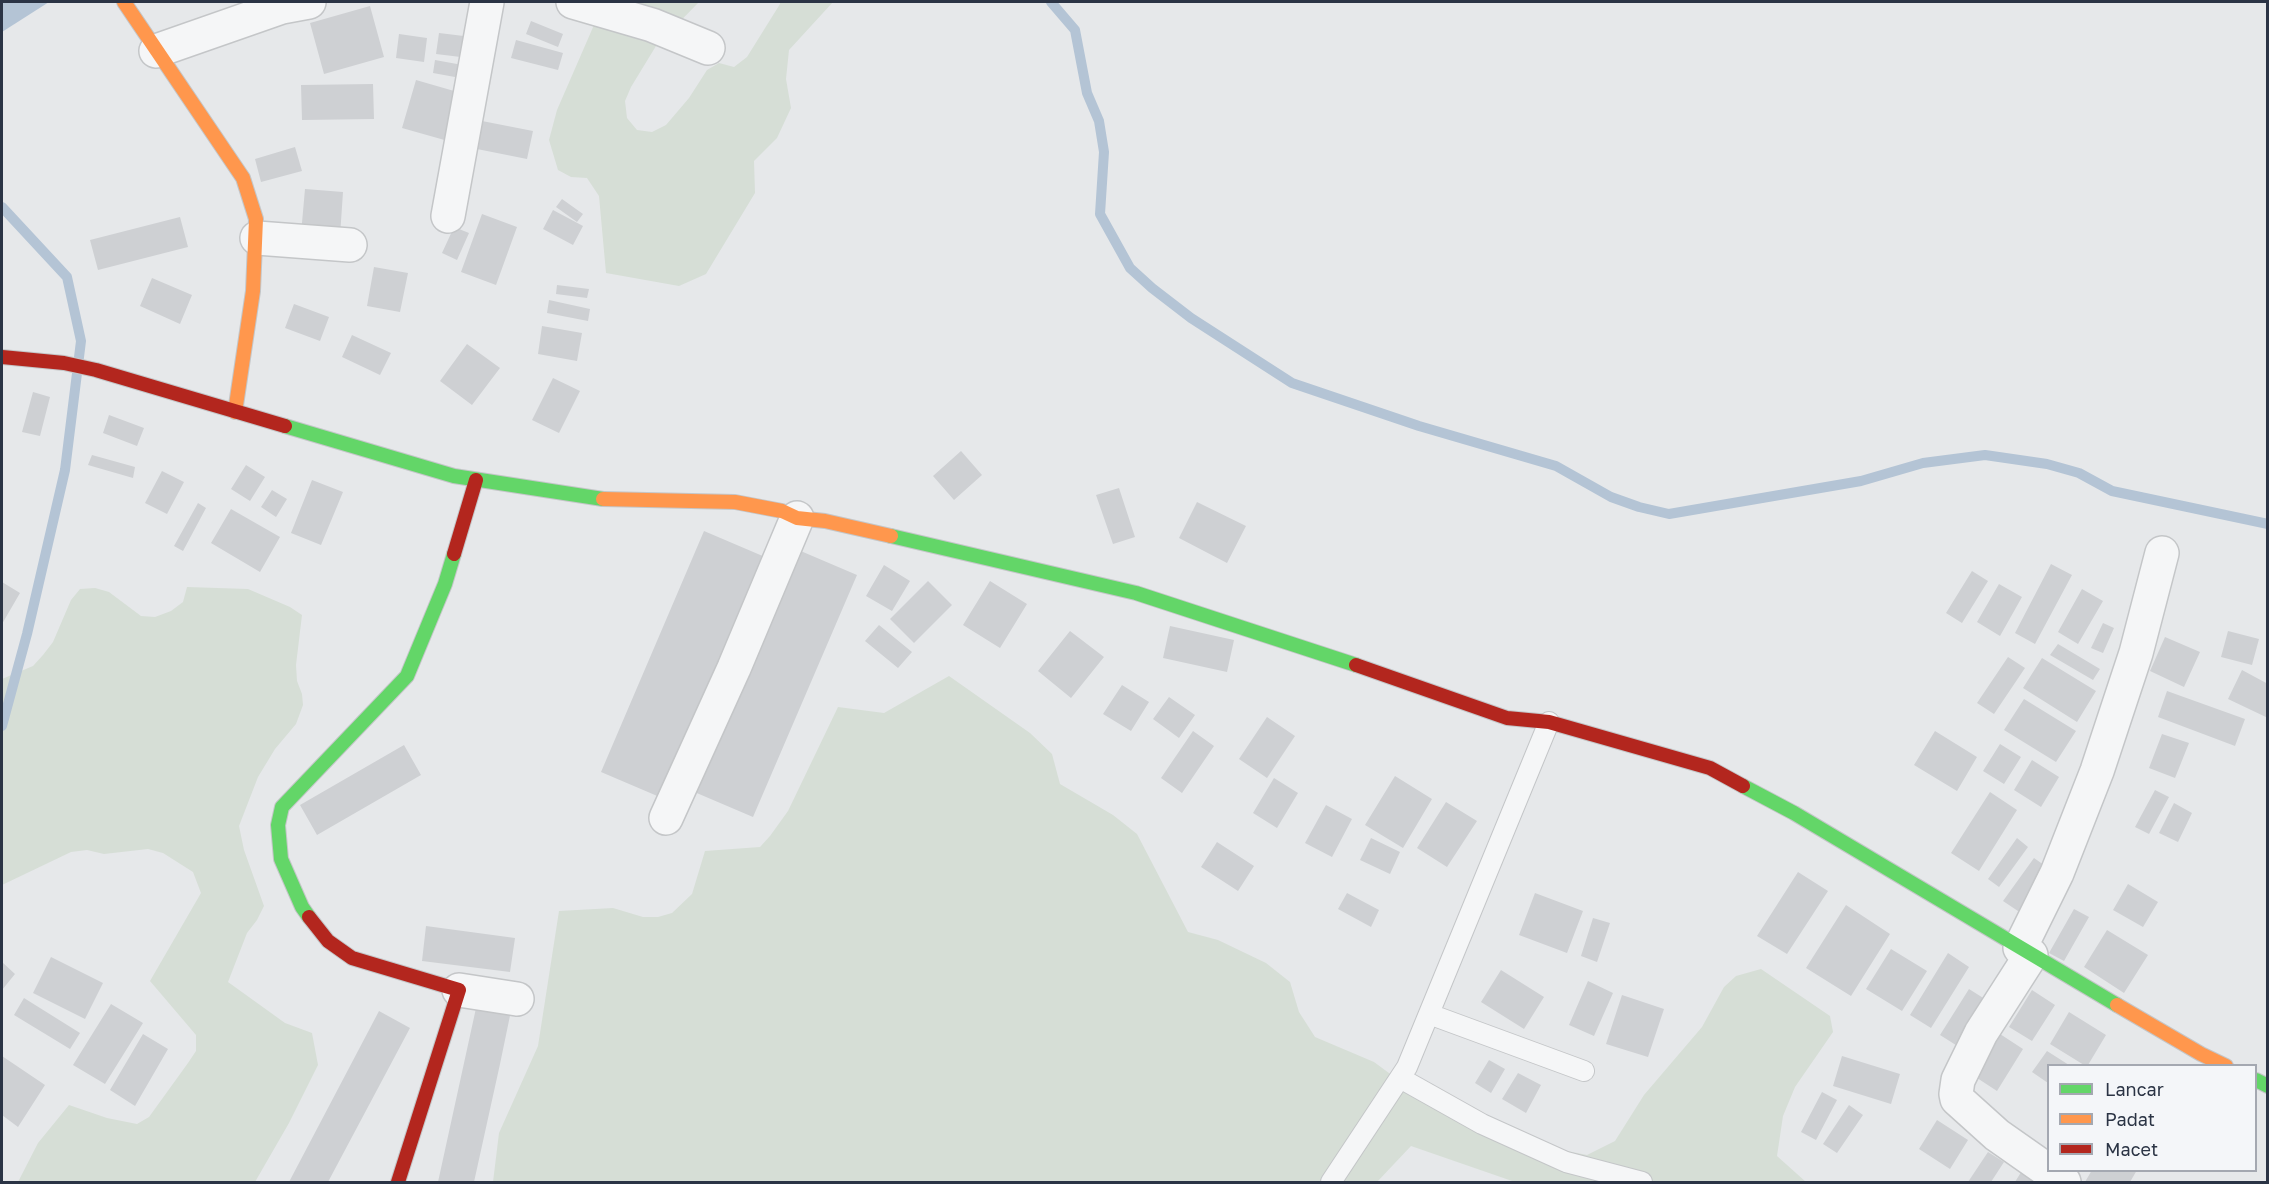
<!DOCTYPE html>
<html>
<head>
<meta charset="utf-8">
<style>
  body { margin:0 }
  #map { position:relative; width:2269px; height:1184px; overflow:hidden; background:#e6e8ea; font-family:"Golos Text",sans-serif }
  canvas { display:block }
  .frame { position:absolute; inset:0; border:3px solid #2b3445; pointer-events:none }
  .legend { position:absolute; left:2047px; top:1064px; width:210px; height:108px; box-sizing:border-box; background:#f4f6f9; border:2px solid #a4a8b1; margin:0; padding:8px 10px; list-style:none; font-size:18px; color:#2b3445 }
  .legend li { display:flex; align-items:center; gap:12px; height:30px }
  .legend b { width:30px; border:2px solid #a4a8b1 }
</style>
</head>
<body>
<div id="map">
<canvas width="2269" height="1184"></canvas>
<div class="frame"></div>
<ul class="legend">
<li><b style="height:8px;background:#63d668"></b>Lancar</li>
<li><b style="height:8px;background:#ff974d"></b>Padat</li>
<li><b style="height:8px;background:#b3261e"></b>Macet</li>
</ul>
</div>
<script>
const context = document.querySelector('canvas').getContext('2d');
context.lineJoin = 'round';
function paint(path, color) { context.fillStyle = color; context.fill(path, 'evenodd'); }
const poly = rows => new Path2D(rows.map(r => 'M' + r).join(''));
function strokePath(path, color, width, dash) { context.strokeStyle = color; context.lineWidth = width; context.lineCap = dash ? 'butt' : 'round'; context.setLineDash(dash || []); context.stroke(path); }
paint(poly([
  [604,2,699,2,656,46,631,87,625,101,627,118,637,130,652,132,666,125,689,98,707,70,719,63,734,67,747,57,780,4,780,2,833,2,789,50,786,79,791,108,777,138,754,161,755,193,706,274,679,286,606,273,599,196,587,178,571,177,558,170,549,140,557,110],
  [187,587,248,589,290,607,302,615,296,665,297,681,302,694,303,705,296,724,275,749,258,777,239,826,244,850,264,906,257,920,247,933,228,982,285,1023,312,1033,318,1065,289,1123,255,1182,18,1182,38,1143,69,1105,107,1118,137,1124,149,1117,188,1063,196,1051,196,1035,150,981,201,893,193,872,163,853,148,849,104,854,87,850,71,852,2,885,2,679,33,666,43,655,53,642,71,600,80,589,95,588,109,592,141,616,155,617,171,611,183,602],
  [949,676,1030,733,1052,754,1060,784,1113,815,1137,834,1188,932,1218,940,1266,963,1290,982,1299,1012,1315,1037,1374,1062,1446,1115,1503,1138,1587,1155,1615,1141,1644,1095,1702,1027,1724,987,1736,976,1761,969,1830,1016,1833,1032,1795,1087,1783,1116,1777,1156,1806,1182,1515,1182,1411,1146,1377,1182,493,1182,499,1133,538,1046,559,911,613,908,643,917,658,917,672,913,692,894,705,851,760,847,770,836,788,811,838,707,884,713]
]), '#d6ded6');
paint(poly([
  [2,2,49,2,2,32]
]), '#b4c4d5');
strokePath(poly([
  [1051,2,1075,30,1087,93,1099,121,1104,152,1100,214,1130,268,1152,288,1191,318,1292,383,1419,426,1556,466,1611,497,1639,507,1669,514,1861,481,1923,463,1985,455,2047,464,2079,473,2112,491,2268,524],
  [2,207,67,277,81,341,65,470,27,634,2,726]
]), '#b4c4d5', 10);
paint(poly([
  [370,6,384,57,324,74,310,23],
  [531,21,563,34,558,47,526,34],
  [439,33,472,37,469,58,436,54],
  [399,34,427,38,424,62,396,58],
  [516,40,563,53,558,70,511,58],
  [435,60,468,66,466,79,433,73],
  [416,80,461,93,448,141,402,128],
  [373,84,374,119,302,120,301,85],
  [482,121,533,131,527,159,477,149],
  [295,147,302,171,261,182,255,159],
  [305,189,343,192,340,236,301,234],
  [562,199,583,214,577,222,556,207],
  [553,210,583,226,573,245,543,229],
  [482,214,517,227,496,285,461,272],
  [180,217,188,247,98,270,90,240],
  [454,227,469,233,457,260,442,253],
  [374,267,408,273,400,312,367,306],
  [152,278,192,295,180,324,140,306],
  [557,285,589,289,587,298,556,294],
  [549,300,590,309,588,321,547,313],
  [294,304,329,317,320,341,285,328],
  [542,326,582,333,577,361,538,354],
  [352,335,391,353,380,375,342,357],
  [467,344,500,368,472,405,440,381],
  [553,378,580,391,559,433,532,420],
  [33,392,50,397,40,436,22,432],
  [109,415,144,428,137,446,103,433],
  [961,451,982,475,954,500,933,476],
  [92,455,135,467,133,478,88,465],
  [246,465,265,477,250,501,231,489],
  [162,471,184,482,167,514,145,503],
  [312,480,343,492,321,545,291,533],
  [1119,488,1135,537,1113,544,1096,495],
  [272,490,287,499,276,517,261,507],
  [1197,502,1246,526,1227,563,1179,538],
  [198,503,206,508,183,551,174,546],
  [231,509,280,537,260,572,211,543],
  [704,531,765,557,662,798,601,772],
  [796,549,857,575,753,817,692,791],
  [2051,564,2072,575,2035,644,2015,633],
  [884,565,910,581,892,611,866,596],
  [1972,571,1988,581,1962,623,1946,613],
  [928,581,952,605,914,643,890,619],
  [990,581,1027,604,1000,648,963,625],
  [2,582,20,593,2,624],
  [1999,584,2022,597,2000,636,1977,622],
  [2082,589,2103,601,2078,644,2058,632],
  [2103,623,2114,628,2103,653,2091,648],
  [879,625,912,652,898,668,865,641],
  [1170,626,1234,640,1227,672,1163,658],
  [1070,631,1104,657,1071,698,1038,671],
  [2228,631,2259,639,2252,665,2221,657],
  [2165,637,2200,652,2184,687,2150,671],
  [2058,644,2100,669,2093,680,2050,655],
  [2008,657,2025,668,1994,714,1977,703],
  [2042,658,2096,691,2077,722,2023,688],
  [2242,670,2268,684,2268,718,2228,699],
  [1122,685,1149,702,1131,731,1103,714],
  [2167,691,2245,719,2235,746,2158,717],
  [1169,697,1195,715,1179,738,1153,719],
  [2024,699,2076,731,2056,762,2004,730],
  [1267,717,1295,736,1267,778,1239,759],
  [1193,731,1214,746,1182,793,1161,778],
  [1935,731,1977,757,1957,791,1914,765],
  [2162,734,2189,743,2175,778,2149,768],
  [2000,744,2021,757,2004,784,1983,771],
  [404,745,421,775,317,835,300,805],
  [2032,760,2059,777,2041,807,2014,790],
  [1395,776,1432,799,1403,848,1365,825],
  [1274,778,1298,793,1277,828,1253,813],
  [2155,790,2169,797,2149,834,2135,827],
  [1990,792,2017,810,1979,871,1951,853],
  [1446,802,1477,821,1447,867,1417,848],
  [2174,803,2192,813,2178,842,2159,833],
  [1326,805,1352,819,1332,857,1305,843],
  [1371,838,1400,852,1390,874,1360,860],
  [2017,838,2028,847,1999,887,1988,879],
  [1217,842,1254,866,1238,891,1201,867],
  [2034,858,2051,870,2021,913,2003,901],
  [1798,872,1828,891,1787,954,1757,936],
  [2128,884,2158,902,2143,927,2113,910],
  [1347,893,1379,910,1371,927,1338,909],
  [1535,893,1583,911,1567,953,1519,935],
  [1846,905,1890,934,1851,996,1806,968],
  [2074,909,2089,917,2064,961,2049,953],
  [1593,918,1610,923,1597,962,1581,956],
  [426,926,515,938,510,972,422,961],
  [2107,930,2148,955,2124,993,2084,967],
  [1891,949,1927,971,1902,1011,1866,989],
  [1948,953,1969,967,1931,1028,1910,1015],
  [51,957,103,983,85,1019,33,993],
  [2,962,15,974,2,990],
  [1501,970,1544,997,1524,1029,1481,1002],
  [1588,981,1613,993,1594,1036,1569,1025],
  [1969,989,1988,1001,1959,1047,1940,1035],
  [2032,990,2055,1005,2032,1041,2009,1027],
  [1622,995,1664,1009,1648,1057,1606,1044],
  [24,998,80,1033,70,1049,14,1015],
  [478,999,512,1006,500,1064,474,1182,438,1182],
  [111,1004,143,1023,105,1084,73,1065],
  [379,1011,410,1028,328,1182,289,1182],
  [2069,1012,2106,1035,2088,1065,2084,1065,2050,1044],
  [143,1034,168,1049,135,1106,110,1090],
  [2000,1034,2023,1049,1997,1091,1974,1076],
  [2047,1051,2069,1065,2049,1065,2048,1083,2032,1072],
  [2,1056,45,1085,18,1127,2,1115],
  [1842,1056,1900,1074,1891,1104,1833,1086],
  [1489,1060,1505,1069,1491,1093,1475,1083],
  [1518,1073,1541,1085,1526,1113,1502,1099],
  [1822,1092,1837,1100,1816,1140,1801,1132],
  [1849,1105,1863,1115,1837,1153,1823,1144],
  [1937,1120,1968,1140,1950,1169,1919,1149],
  [1988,1152,2004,1162,1991,1182,1968,1182],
  [2023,1169,2042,1182,2015,1182],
  [2092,1170,2137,1170,2130,1182,2085,1182]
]), '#ced0d3');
const lane = poly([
  [1429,1014,1584,1071],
  [1400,1078,1482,1124,1566,1162,1642,1182],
  [1331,1182,1407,1067,1549,722]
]);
const street = poly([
  [573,2,652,25,708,48],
  [156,51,282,7,309,2],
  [448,216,487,2],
  [257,238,350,245],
  [666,818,734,668,797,518],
  [2020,948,2057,873,2097,771,2136,653,2162,553],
  [2031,955,1981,1033,1958,1080,1956,1094,1957,1099,1997,1135,2064,1182],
  [459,990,517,999]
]);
const fast = poly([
  [285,426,454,476,603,499],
  [891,536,1136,593,1356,665],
  [1743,786,1794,813,2117,1005],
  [309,917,302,907,281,859,278,825,282,807,407,676,445,584,454,554],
  [2256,1080,2268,1086]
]);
const slow = poly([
  [124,2,243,178,256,219,253,291,235,412],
  [603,499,735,502,782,511,797,518,825,521,891,536],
  [2117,1005,2201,1054,2226,1066]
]);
const jam = poly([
  [2,357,64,363,96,370,285,426],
  [454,554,476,480],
  [1356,665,1507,718,1549,722,1710,768,1743,786],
  [309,917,328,941,352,958,459,990,398,1182]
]);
strokePath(lane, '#c4c6c8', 22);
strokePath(street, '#c4c6c8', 36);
strokePath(fast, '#c4c6c8', 16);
strokePath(slow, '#c4c6c8', 16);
strokePath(jam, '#c4c6c8', 16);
strokePath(lane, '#f5f6f7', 20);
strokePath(street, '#f5f6f7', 33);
strokePath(fast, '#63d668', 14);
strokePath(slow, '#ff974d', 14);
strokePath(jam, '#b3261e', 14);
</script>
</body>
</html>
